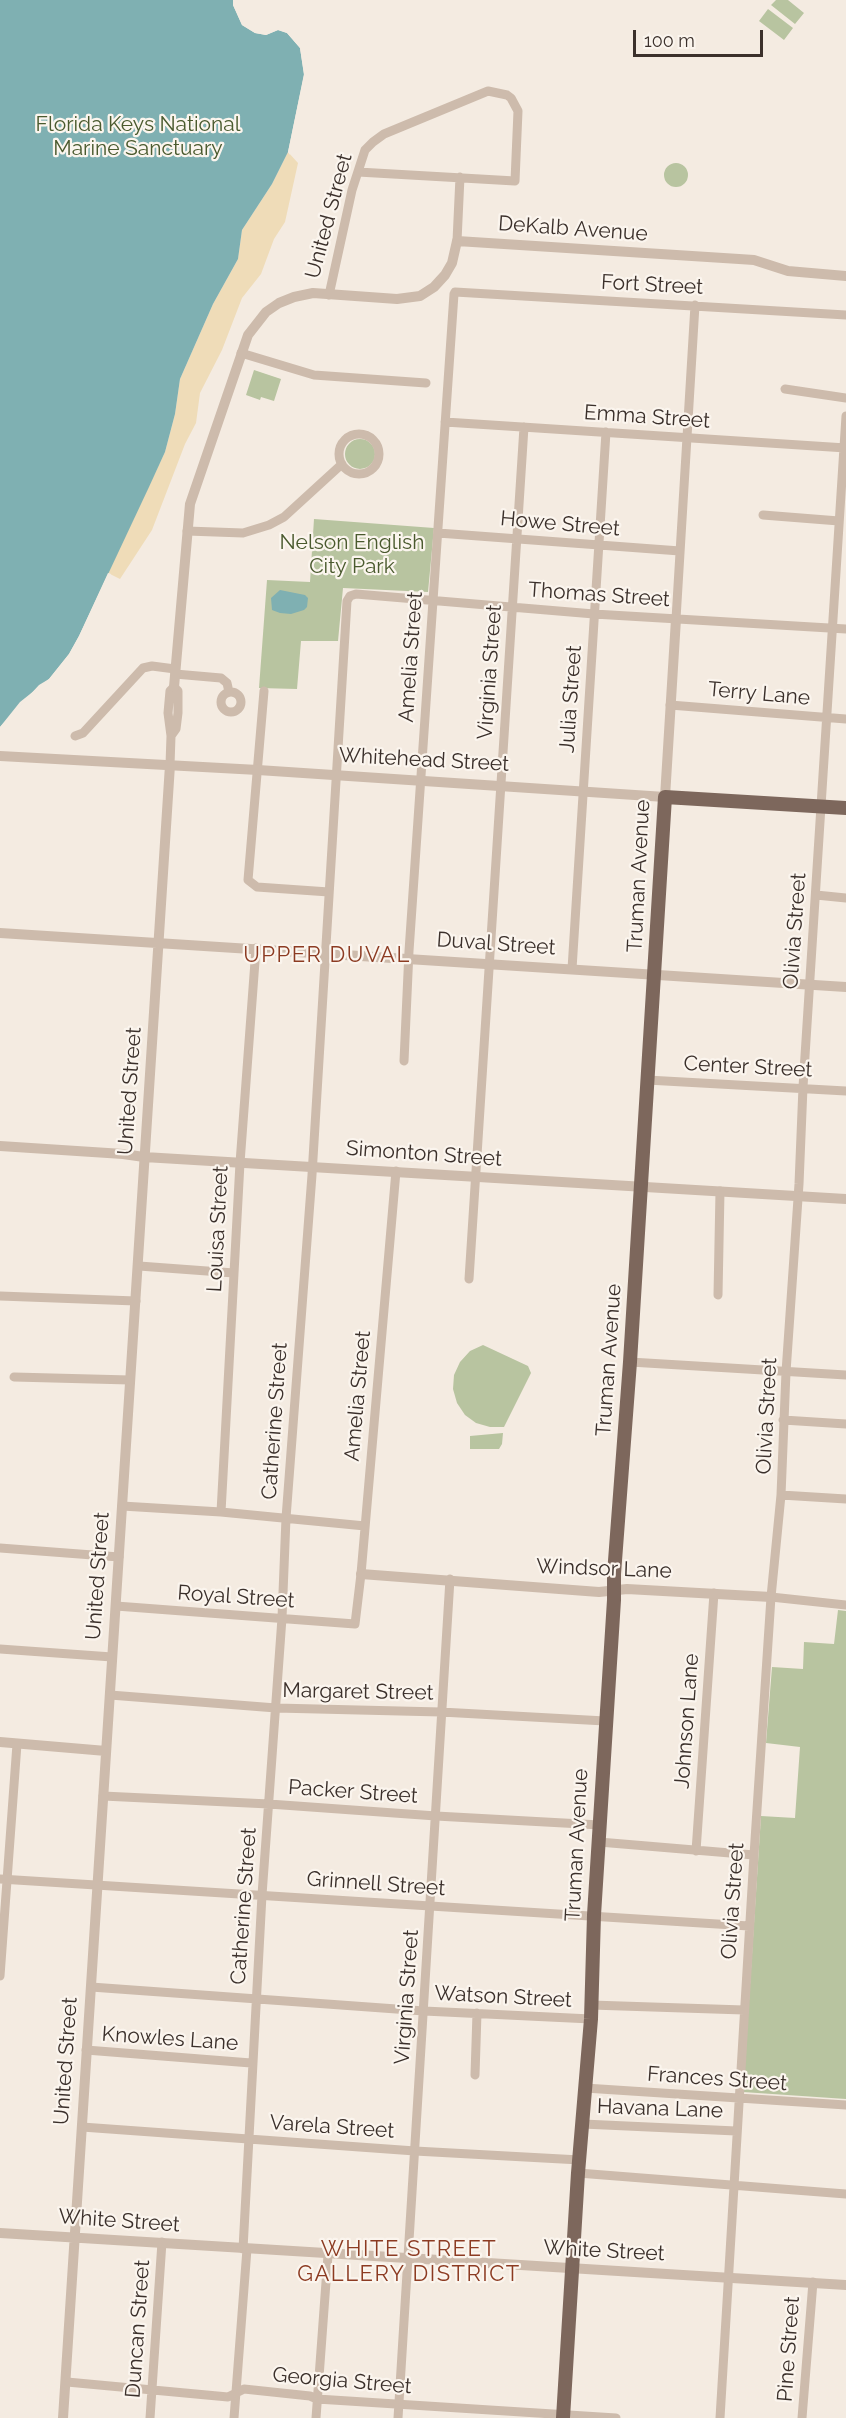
<!DOCTYPE html>
<html>
<head>
<meta charset="utf-8">
<style>
  body { margin:0 }
  #map { position:relative; width:846px; height:2418px; overflow:hidden; background:#f4ebe1; font-family:Raleway,sans-serif }
  canvas { display:block }
  .scale { position:absolute; left:633px; top:30px; width:130px; height:27px; box-sizing:border-box; border:3px solid #3b302b; border-top:0; padding-left:8px; font-size:18px; line-height:21px; white-space:nowrap; color:#3b302b; -webkit-text-stroke:4px #fbf5ee; paint-order:stroke }
</style>
</head>
<body>
<div id="map">
<canvas width="846" height="2418"></canvas>
<div class="scale">100 m</div>
</div>
<script>
const context = document.querySelector('canvas').getContext('2d');
context.lineJoin = 'round';
function paint(path, color) { context.fillStyle = color; context.fill(path, 'evenodd'); }
const poly = rows => new Path2D(rows.map(r => 'M' + r).join(''));
function strokePath(path, color, width, dash) { context.strokeStyle = color; context.lineWidth = width; context.lineCap = dash ? 'butt' : 'round'; context.setLineDash(dash || []); context.stroke(path); }
function write(font, color, halo, rows, align = 'center') {
  context.font = font + ' Raleway,sans-serif'; context.lineWidth = 4.5; context.setLineDash([]); context.textBaseline = 'middle'; context.strokeStyle = halo; context.fillStyle = color; for (const [text, x, y, turn = 0] of rows) {
    context.save(); context.translate(x, y); context.rotate((+turn || 0) * Math.PI / 180); context.textAlign = isNaN(turn) ? turn : align; if (halo) context.strokeText(text, 0, 0); context.fillText(text, 0, 0); context.restore();
  }
}
paint(poly([
  [776,0,788,0,804,13,795,24,771,5],
  [768,9,793,28,784,40,759,21],
  '664 175a12 12 0 1 1 24 0a12 12 0 1 1-24 0Z',
  [254,370,281,379,274,401,261,397,260,400,246,395],
  '345 454a15 15 0 1 1 30 0a15 15 0 1 1-30 0Z',
  [314,519,434,528,428,592,343,588,338,641,301,641,297,689,259,688,267,580,310,582],
  [483,1345,528,1366,531,1373,504,1427,490,1427,476,1423,465,1415,457,1403,453,1389,454,1375,460,1362,470,1351],
  [503,1433,502,1444,499,1449,470,1449,470,1436],
  [838,1610,846,1611,846,2099,743,2092,761,1816,795,1818,800,1747,766,1743,772,1667,803,1669,804,1642,834,1644]
]), '#b8c4a0');
paint(poly([
  [288,152,298,163,285,222,274,239,261,274,242,298,222,350,200,393,196,423,185,444,152,530,120,579,108,573,165,452,175,414,180,379,213,304,238,259,242,230,272,184]
]), '#efdcb8');
paint(poly([
  [0,0,233,0,233,5,242,25,255,33,266,35,278,30,287,33,300,48,304,74,288,152,272,184,242,230,238,259,213,304,180,379,175,414,165,452,149,487,79,636,69,654,49,679,39,685,0,727],
  [280,590,305,595,308,598,307,607,304,610,291,614,280,613,272,610,271,598]
]), '#7fb0b2');
paint(poly([
  [233,0,236,0,244,22,256,30,266,32,278,27,288,30,303,47,307,75,290,155,288,152,304,75,300,48,287,33,278,30,266,35,255,33,242,25,233,5],
  [108,573,111,574,82,637,71,655,51,681,22,704,0,730,0,727,20,702,49,679,69,654,79,636]
]), '#f4ebe1');
strokePath(poly([
  [457,241,460,177],
  [329,295,352,190,365,150,373,142,384,134,488,91,507,95,511,98,518,111,515,181,358,172],
  [241,353,314,375,426,383],
  [785,389,846,398],
  [445,422,846,448],
  '339 454a20 20 0 1 1 40 0a20 20 0 1 1-40 0Z',
  [763,515,839,521],
  [187,531,243,533,269,525,284,517,342,464],
  [438,533,680,551],
  [676,619,695,305],
  [175,674,221,678,227,683,229,692],
  [264,691,248,880,257,887,329,892],
  '221 702a10 10 0 1 1 20 0a10 10 0 1 1-20 0Z',
  [670,705,846,719],
  [75,736,83,733,143,668,152,666,175,669],
  [170,765,171,736,168,713,170,691,174,687,178,691,178,713,176,729,171,736],
  [816,895,846,898],
  [572,969,606,432],
  [404,1061,409,951,454,294,455,292,846,315],
  [647,1080,846,1091],
  [139,1266,234,1273],
  [469,1279,524,427],
  [718,1295,720,1191],
  [0,1296,136,1301],
  [630,1362,846,1375],
  [14,1377,130,1380],
  [783,1420,846,1424],
  [781,1495,846,1499],
  [122,1506,221,1512,365,1526],
  [221,1512,240,1163,256,948],
  [0,1548,119,1557],
  [771,1597,846,1605],
  [116,1606,355,1624,361,1574,396,1171],
  [0,1649,112,1657],
  [110,1695,276,1708,441,1712,605,1721],
  [103,1796,269,1804,436,1816,600,1825],
  [599,1842,754,1855],
  [696,1851,714,1593],
  [0,1879,749,1926],
  [0,1976,17,1744],
  [91,1987,424,2011,591,2019],
  [591,2005,744,2010],
  [86,2050,251,2063],
  [475,2075,477,2013],
  [585,2088,846,2105],
  [583,2124,736,2131],
  [82,2127,415,2151,580,2160],
  [578,2173,846,2194],
  [243,2249,262,1895,282,1618,286,1518,312,1175,347,601,350,596,356,594,594,614,846,629],
  [67,2382,228,2397,244,2389,310,2396,317,2399,616,2418],
  [150,2418,162,2242],
  [234,2418,247,2249],
  [316,2418,328,2255],
  [398,2418,450,1579],
  [720,2418,754,1855,771,1597,781,1495,786,1372,799,1184,803,1087,846,416],
  [802,2418,813,2282]
]), '#cdbbac', 9);
strokePath(poly([
  [174,687,190,504,248,335,266,312,279,303,294,297,313,293,397,299,420,296,434,287,445,275,452,263,457,241,739,259,754,260,788,271,846,276],
  [0,756,258,770,665,797,676,619],
  [0,933,846,987],
  [0,1146,123,1154,144,1157,846,1199],
  [361,1574,599,1592,627,1589,771,1597],
  [0,1742,106,1751],
  [0,2233,846,2285],
  [63,2418,170,765]
]), '#cdbbac', 10);
strokePath(poly([
  [563,2418,578,2173,591,2019,594,1915,614,1600,614,1574,630,1362,665,797,846,808]
]), '#7d675c', 14);
write('21px', '#4a5a2e', '#fbf5ee', [
  ["Florida Keys National",138,125],
  ["Marine Sanctuary",138,149],
  ["Nelson English",352,543],
  ["City Park",352,567]
]);
write('21px', '#3b302b', '#fbf5ee', [
  ["United Street",329,216,-75],
  ["DeKalb Avenue",573,229,4],
  ["Fort Street",652,285,3],
  ["Emma Street",647,417,4],
  ["Howe Street",560,524,5],
  ["Thomas Street",599,595,4],
  ["Amelia Street",411,657,-86],
  ["Virginia Street",490,672,-86],
  ["Terry Lane",759,694,5],
  ["Julia Street",571,699,-86],
  ["Whitehead Street",424,760,3],
  ["Truman Avenue",639,876,-87],
  ["Olivia Street",795,931,-86],
  ["Duval Street",496,944,4],
  ["Center Street",748,1067,3],
  ["United Street",130,1091,-86],
  ["Simonton Street",424,1154,4],
  ["Louisa Street",218,1229,-87],
  ["Truman Avenue",609,1360,-86],
  ["Amelia Street",358,1396,-85],
  ["Olivia Street",767,1416,-87],
  ["Catherine Street",275,1421,-86],
  ["Windsor Lane",604,1569,2],
  ["United Street",98,1576,-86],
  ["Royal Street",236,1597,4],
  ["Margaret Street",358,1692,1],
  ["Johnson Lane",687,1721,-86],
  ["Packer Street",353,1792,4],
  ["Truman Avenue",577,1845,-87],
  ["Grinnell Street",376,1884,4],
  ["Olivia Street",733,1901,-86],
  ["Catherine Street",244,1906,-86],
  ["Virginia Street",407,1997,-86],
  ["Watson Street",503,1997,3],
  ["Knowles Lane",170,2039,4],
  ["United Street",66,2061,-86],
  ["Frances Street",717,2079,4],
  ["Havana Lane",660,2109,2],
  ["Varela Street",332,2127,4],
  ["White Street",119,2221,4],
  ["White Street",604,2251,3],
  ["Duncan Street",138,2329,-86],
  ["Pine Street",789,2349,-86],
  ["Georgia Street",342,2381,5]
]);
context.letterSpacing = '1.5px';
write('22px', '#8c3b22', '#fbf5ee', [
  ["UPPER DUVAL",327,955],
  ["WHITE STREET",409,2249],
  ["GALLERY DISTRICT",409,2274]
]);
context.letterSpacing = '0px';
</script>
</body>
</html>
